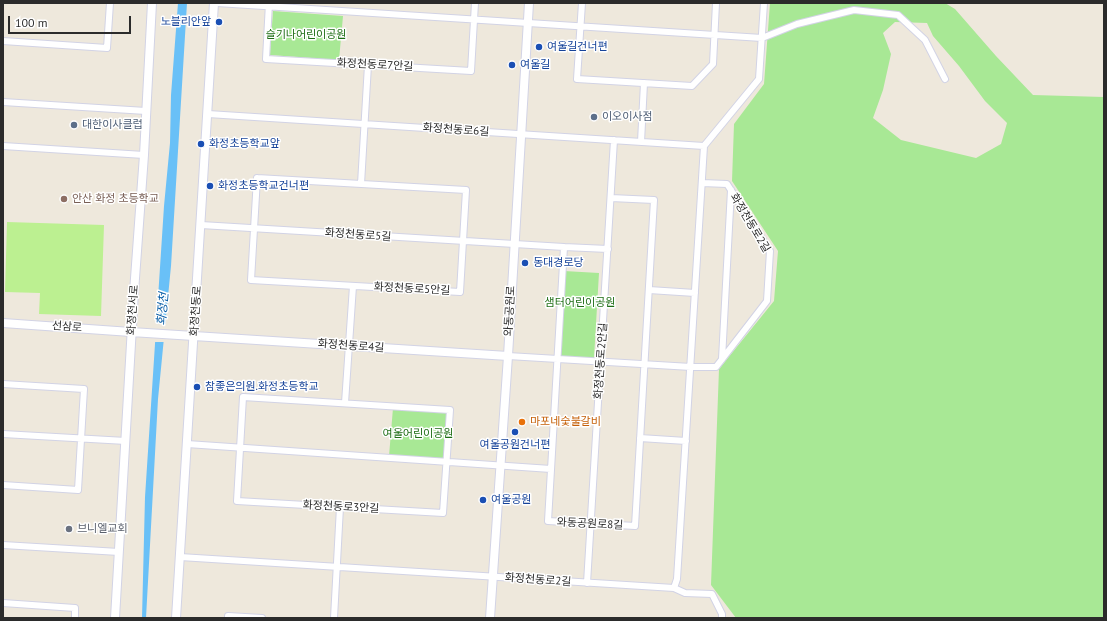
<!DOCTYPE html>
<html>
<head>
<meta charset="utf-8">
<style>
  body { margin:0 }
  #map { position:relative; width:1107px; height:621px; overflow:hidden; background:#eee8dc; font-family:"PT Sans",sans-serif }
  canvas { display:block }
  .frame { position:absolute; inset:0; border:4px solid #2b2b2b; pointer-events:none }
  .scale { position:absolute; left:8px; top:16px; width:123px; height:18px; box-sizing:border-box; border:2px solid #2b2b2b; border-top:0; padding-left:5px; font-size:12px; line-height:14px; white-space:nowrap; color:#2b2b2b; -webkit-text-stroke:3px #fff; paint-order:stroke }
</style>
</head>
<body>
<div id="map">
<canvas width="1107" height="621"></canvas>
<div class="frame"></div>
<div class="scale">100 m</div>
</div>
<script>
const context = document.querySelector('canvas').getContext('2d');
context.lineJoin = 'round';
function paint(path, color) { context.fillStyle = color; context.fill(path, 'evenodd'); }
const poly = rows => new Path2D(rows.map(r => 'M' + r).join(''));
function strokePath(path, color, width, dash) { context.strokeStyle = color; context.lineWidth = width; context.lineCap = dash ? 'butt' : 'round'; context.setLineDash(dash || []); context.stroke(path); }
function write(font, color, halo, rows, align = 'center') {
  context.font = font + ' "PT Sans","Noto Sans KR",sans-serif'; context.lineWidth = 3; context.setLineDash([]); context.textBaseline = 'middle'; context.strokeStyle = halo; context.fillStyle = color; for (const [text, x, y, turn = 0] of rows) {
    context.save(); context.translate(x, y); context.rotate((+turn || 0) * Math.PI / 180); context.textAlign = isNaN(turn) ? turn : align; if (halo) context.strokeText(text, 0, 0); context.fillText(text, 0, 0); context.restore();
  }
}
paint(poly([
  [770,3,945,3,955,9,996,56,1033,95,1104,97,1104,618,736,618,711,585,719,369,774,301,778,251,732,181,734,124,764,84],
  [895,22,927,23,933,36,959,66,985,101,1007,123,1001,144,976,158,901,140,873,118,883,90,891,54,883,33],
  [273,11,343,16,339,60,270,55],
  [564,271,599,273,594,358,559,356],
  [393,408,448,411,444,460,389,456]
]), '#a8e895');
paint(poly([
  [7,222,104,225,101,316,39,314,40,293,5,292]
]), '#bcf091');
paint(poly([
  [178,3,187,3,171,266,158,399,146,618,142,618,145,497,164,206,170,143,171,95]
]), '#69c0f7');
paint(poly([
  [154,323,167,324,166,342,153,342]
]), '#eee8dc');
const minor = poly([
  [217,3,762,38,797,24,854,10,898,15,925,40,945,79],
  [269,3,266,59,471,71,475,3],
  [582,3,577,79,692,86,713,64,716,3],
  [3,41,107,48,110,3],
  [3,102,146,111],
  [208,114,704,146],
  [641,142,644,83],
  [3,146,144,155],
  [704,146,759,79,764,3],
  [257,178,466,190,460,292,251,280,257,178],
  [361,184,368,65],
  [201,225,564,247,548,521,635,526,654,200,611,198],
  [564,247,608,249],
  [649,290,695,293],
  [508,356,691,367,716,367,767,301,770,251,727,184,702,183],
  [722,359,731,190],
  [3,384,84,389,78,490,3,485],
  [243,397,450,410,443,513,237,501,243,397],
  [345,403,353,286],
  [3,434,126,441],
  [640,438,686,441],
  [187,444,551,469],
  [3,545,119,552],
  [180,557,674,588,677,579,704,146],
  [587,583,614,140],
  [674,588,685,593,712,594,722,614,722,618],
  [3,603,75,608,75,618],
  [228,618,228,616,262,618],
  [334,618,340,507]
]);
const tertiary = poly([
  [3,323,131,332,508,356],
  [115,618,134,292,144,155,152,3],
  [176,618,214,3],
  [490,618,508,356,529,3]
]);
strokePath(minor, '#d2d3e5', 8);
strokePath(tertiary, '#d2d3e5', 10);
strokePath(minor, '#fff', 6);
strokePath(tertiary, '#fff', 8);
for (const [x, y, r, color] of [
  [219,22,4,"#1a4fb4"],
  [539,47,4,"#1a4fb4"],
  [512,65,4,"#1a4fb4"],
  [594,117,4,"#5c6f8a"],
  [74,125,4,"#5c6f8a"],
  [201,144,4,"#1a4fb4"],
  [210,186,4,"#1a4fb4"],
  [64,199,4,"#8d6e63"],
  [525,263,4,"#1a4fb4"],
  [197,387,4,"#1a4fb4"],
  [522,422,4,"#e8710a"],
  [515,432,4,"#1a4fb4"],
  [483,500,4,"#1a4fb4"],
  [69,529,4,"#6b7280"]
]) { const dot = new Path2D(); dot.arc(x, y, r, 0, 2 * Math.PI); context.fillStyle = color; context.fill(dot); strokePath(dot, '#fff', 1.5); }
write('11px', '#164399', '#fff', [
  ["노블리안앞",211,22,"right"],
  ["여울길건너편",547,47],
  ["여울길",520,65],
  ["화정초등학교앞",209,144],
  ["화정초등학교건너편",218,186],
  ["동대경로당",533,263],
  ["참좋은의원.화정초등학교",205,387],
  ["여울공원건너편",515,445,"center"],
  ["여울공원",491,500]
], 'left');
write('11px', '#1e6e15', '#fff', [
  ["슬기나어린이공원",306,35],
  ["샘터어린이공원",580,303],
  ["여울어린이공원",418,434]
]);
write('11px', '#2b2b2b', '#fff', [
  ["화정천동로7안길",375,65,3],
  ["화정천동로6길",456,130,4],
  ["화정천동로2길",750,223,59],
  ["화정천동로5길",358,235,4],
  ["화정천동로5안길",412,289,3],
  ["화정천서로",133,310,-86],
  ["화정천동로",196,311,-86],
  ["와동공원로",510,311,-87],
  ["선삼로",67,327,4],
  ["화정천동로4길",351,346,4],
  ["화정천동로2안길",601,361,-86],
  ["화정천동로3안길",341,507,3],
  ["와동공원로8길",590,524,3],
  ["화정천동로2길",538,580,4]
]);
write('11px', '#4e5e75', '#fff', [
  ["이오이사점",602,117],
  ["대한이사클럽",82,125]
], 'left');
write('11px', '#785e54', '#fff', [
  ["안산 화정 초등학교",72,199]
], 'left');
write('11px', '#c56008', '#fff', [
  ["마포네숯불갈비",530,422]
], 'left');
write('11px', '#5b616d', '#fff', [
  ["브니엘교회",77,529]
], 'left');
write('italic 12px', '#055ca6', '#fff', [
  ["화정천",163,309,-85]
]);
</script>
</body>
</html>
